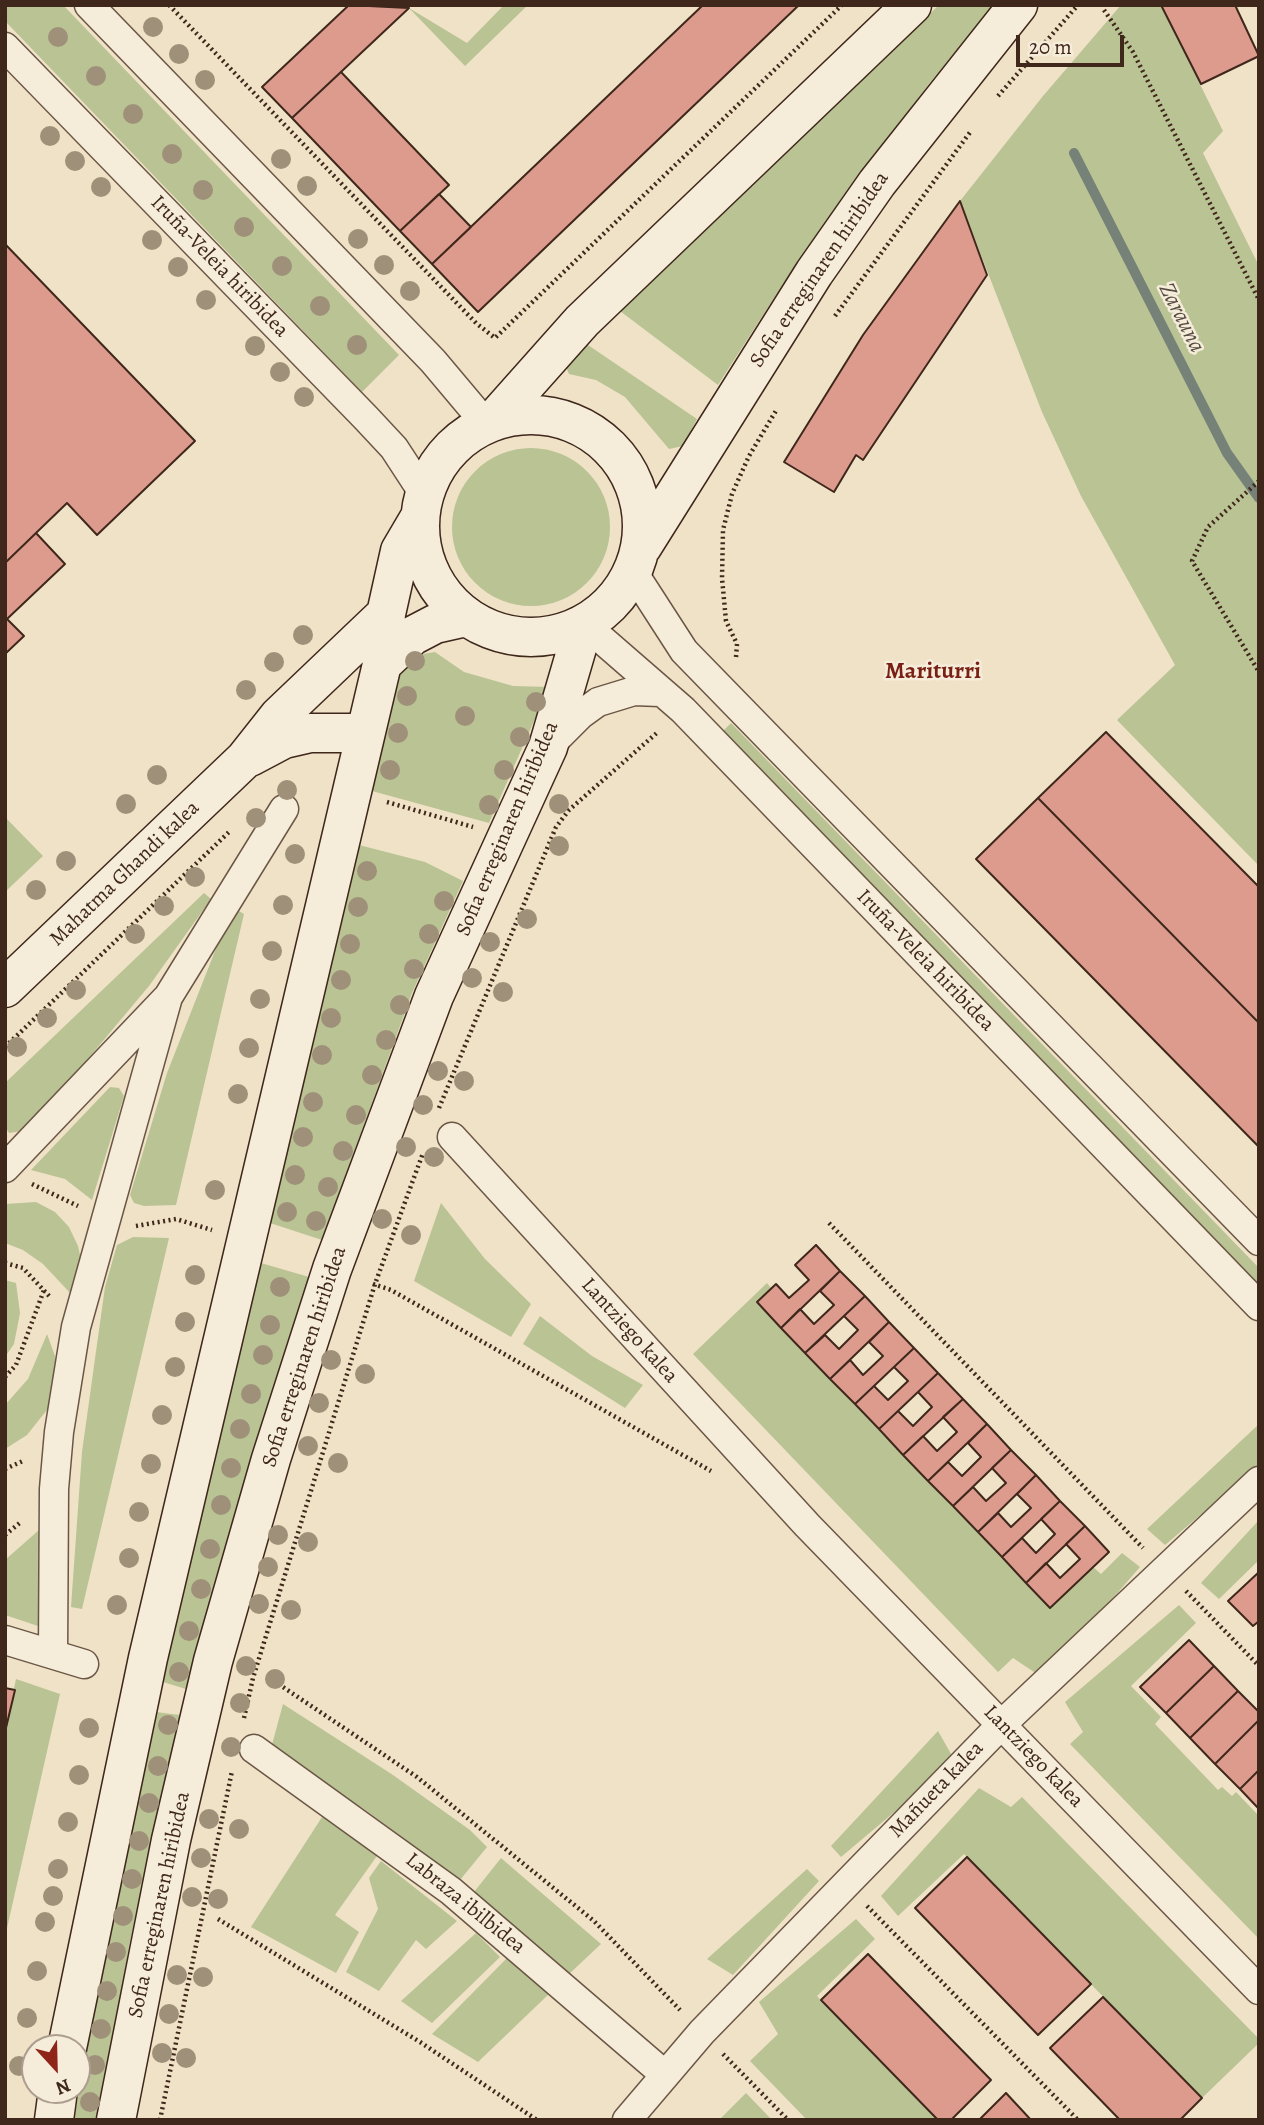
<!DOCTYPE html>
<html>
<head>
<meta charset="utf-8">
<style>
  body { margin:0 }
  #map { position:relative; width:1264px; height:2125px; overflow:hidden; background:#efe2c6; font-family:Alegreya,serif }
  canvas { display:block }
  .frame { position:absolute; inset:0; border:7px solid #3f271c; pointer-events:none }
  .north { position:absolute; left:21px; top:2034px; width:70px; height:70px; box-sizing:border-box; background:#f5ecda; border:2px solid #ac9d8e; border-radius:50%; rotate:158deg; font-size:19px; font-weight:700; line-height:28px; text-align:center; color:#3f271c }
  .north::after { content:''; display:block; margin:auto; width:24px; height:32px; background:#8f2418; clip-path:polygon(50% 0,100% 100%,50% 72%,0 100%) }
  .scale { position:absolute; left:1016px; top:35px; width:108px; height:32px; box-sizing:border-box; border:4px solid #3f271c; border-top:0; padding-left:9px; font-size:21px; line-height:24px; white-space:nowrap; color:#3f271c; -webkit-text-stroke:5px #f5ecda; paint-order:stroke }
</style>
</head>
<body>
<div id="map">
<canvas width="1264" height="2125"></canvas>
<div class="frame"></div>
<div class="north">N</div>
<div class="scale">20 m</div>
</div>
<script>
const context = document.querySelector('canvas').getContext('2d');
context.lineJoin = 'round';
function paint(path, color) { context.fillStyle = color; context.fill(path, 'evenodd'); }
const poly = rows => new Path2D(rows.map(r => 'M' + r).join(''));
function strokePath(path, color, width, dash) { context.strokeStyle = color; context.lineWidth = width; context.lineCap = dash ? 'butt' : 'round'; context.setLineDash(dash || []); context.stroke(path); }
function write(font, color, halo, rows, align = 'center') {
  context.font = font + ' Alegreya,serif'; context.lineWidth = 5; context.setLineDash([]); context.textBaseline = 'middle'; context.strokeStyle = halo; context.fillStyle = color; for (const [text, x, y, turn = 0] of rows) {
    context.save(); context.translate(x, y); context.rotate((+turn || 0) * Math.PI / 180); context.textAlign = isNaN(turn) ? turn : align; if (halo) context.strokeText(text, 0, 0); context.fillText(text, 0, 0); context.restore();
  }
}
paint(poly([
  [5,5,63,5,399,355,362,392,5,21],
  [504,5,528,5,465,66,409,8,467,43],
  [939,5,994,5,928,85,779,290,718,385,620,311],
  [1121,5,1161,5,1223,131,1203,153,1259,266,1259,866,1117,720,1175,665,1081,496,1042,412,960,201,1043,96],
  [585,343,697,419,683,446,669,449,625,397,596,380,569,374,564,362],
  '452 527a79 79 0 1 1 158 0a79 79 0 1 1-158 0Z',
  [435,652,464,672,513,686,549,687,489,823,372,791,400,670,417,655],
  [731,723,1259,1268,1259,1284,723,731],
  [5,817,43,856,5,892],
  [359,845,425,862,463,881,412,993,322,1240,270,1223],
  [204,893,211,899,149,986,66,1085,22,1131,9,1133,5,1126,5,1083],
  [237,910,244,914,176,1205,144,1206,134,1203,130,1195,167,1073,217,946],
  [110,1087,119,1088,124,1096,92,1200,65,1179,31,1170],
  [36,1202,55,1212,69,1227,78,1246,85,1277,71,1294,43,1264,23,1250,5,1243,5,1204],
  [441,1203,485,1259,531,1304,511,1337,414,1281],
  [133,1237,169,1238,82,1609,71,1607,82,1452,105,1287,117,1245],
  [261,1263,309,1277,186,1689,163,1682],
  [5,1280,16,1283,20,1313,14,1344,5,1357],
  [767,1283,771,1288,757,1303,1050,1608,1093,1567,1101,1574,1122,1553,1140,1567,1043,1678,1013,1658,998,1672,693,1354],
  [540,1316,592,1356,643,1385,625,1408,523,1344],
  [47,1334,55,1356,58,1386,54,1401,27,1435,5,1449,5,1405,28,1379],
  [1259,1424,1259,1465,1165,1545,1147,1529],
  [1259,1520,1259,1560,1219,1599,1201,1583],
  [39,1530,38,1626,5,1615,5,1560],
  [1179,1605,1196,1623,1131,1686,1161,1717,1155,1724,1218,1790,1222,1787,1232,1796,1236,1792,1259,1816,1259,1939,1070,1744,1083,1732,1065,1702],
  [16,1679,60,1694,5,1937,5,1732],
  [283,1704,393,1775,470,1830,487,1847,460,1880,364,1809,270,1752],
  [156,1712,180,1715,129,1946,100,2120,74,2120,106,1938],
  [938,1731,955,1761,841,1857,831,1846],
  [979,1788,1011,1807,1022,1797,1259,2039,1259,2043,1202,2098,964,1854,898,1916,881,1896],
  [324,1814,379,1853,335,1915,359,1932,336,1973,251,1927],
  [501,1858,601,1944,568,1975,474,1892],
  [381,1861,457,1921,426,1949,416,1940,379,1991,346,1972,378,1909,369,1878],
  [807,1869,819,1881,733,1975,707,1959],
  [856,1919,875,1939,817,1996,938,2120,807,2120,750,2061,778,2034,759,2002],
  [476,1933,500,1957,432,2023,401,2001],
  [510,1955,550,1993,478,2062,432,2034],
  [746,2093,772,2120,719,2120]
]), '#bac394');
strokePath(poly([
  [1074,153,1227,453,1259,498]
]), '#768178', 10);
const building = poly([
  [349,5,409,8,292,118,262,87,349,5],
  [703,5,799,5,478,312,432,264,703,5],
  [1161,5,1235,5,1259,56,1201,84,1161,5],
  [341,72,449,185,400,231,292,118,341,72],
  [439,194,471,227,432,264,400,231,439,194],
  [960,201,987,275,863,460,856,455,834,492,784,462,863,335,960,201],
  [5,244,195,441,97,535,67,503,5,563,5,244],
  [36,533,65,564,7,619,24,636,5,654,5,563,36,533],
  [1106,732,1259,887,1259,1023,1038,798,1106,732],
  [1038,798,1259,1023,1259,1147,976,859,1038,798],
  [816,1245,840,1271,781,1328,757,1302,776,1284,789,1298,809,1280,795,1265,816,1245],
  [840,1271,865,1296,805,1353,781,1328,800,1309,814,1324,834,1305,820,1291,840,1271],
  [865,1296,889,1322,830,1379,805,1353,825,1335,839,1349,858,1330,844,1316,865,1296],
  [889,1322,914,1348,855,1404,830,1379,850,1360,863,1375,883,1356,869,1342,889,1322],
  [914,1348,938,1373,879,1429,855,1404,874,1386,888,1400,908,1381,894,1367,914,1348],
  [938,1373,963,1399,903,1455,879,1429,898,1411,913,1426,932,1407,918,1392,938,1373],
  [963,1399,987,1424,928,1481,903,1455,923,1436,937,1451,957,1432,943,1417,963,1399],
  [987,1424,1011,1450,953,1506,928,1481,948,1462,962,1476,981,1457,968,1443,987,1424],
  [1011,1450,1036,1475,978,1532,953,1506,973,1487,986,1501,1006,1483,992,1468,1011,1450],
  [1036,1475,1060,1501,1002,1557,978,1532,998,1513,1011,1527,1031,1508,1017,1494,1036,1475],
  [1060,1501,1085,1526,1026,1583,1002,1557,1022,1538,1036,1553,1055,1534,1041,1519,1060,1501],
  [1085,1526,1109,1552,1050,1608,1026,1583,1046,1563,1060,1578,1080,1559,1066,1544,1085,1526],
  [1259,1572,1259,1621,1253,1626,1228,1601,1259,1572],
  [1189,1640,1214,1666,1166,1713,1140,1687,1189,1640],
  [1214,1666,1238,1691,1190,1738,1166,1713,1214,1666],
  [5,1688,15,1690,5,1732,5,1688],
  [1238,1691,1259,1712,1259,1720,1215,1764,1190,1738,1238,1691],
  [1259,1720,1259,1770,1240,1789,1215,1764,1259,1720],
  [1259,1770,1259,1809,1240,1789,1259,1770],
  [967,1857,1091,1984,1038,2035,915,1908,967,1857],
  [868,1954,991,2080,951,2120,938,2120,821,2000,868,1954],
  [1103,1997,1202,2098,1180,2120,1120,2120,1050,2048,1103,1997],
  [1006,2093,1031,2120,979,2120,1006,2093]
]);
paint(building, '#dd9b8e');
strokePath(building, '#3f271c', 2);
const street = poly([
  [89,5,433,361,486,424],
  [5,47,366,418,394,448,424,494],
  [633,572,684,651,1259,1241],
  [584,624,683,710,1259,1306],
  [550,745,580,715,598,702,634,691,660,692],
  [452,1137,807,1525,1259,1990],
  [5,1168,166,999],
  [5,1640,84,1664],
  [53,1654,54,1489,59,1432,76,1327,168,997,284,809],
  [254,1749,451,1891,664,2074],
  [627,2120,702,2032,1002,1724,1259,1481]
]);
const secondary = poly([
  '420 526a111 111 0 1 1 222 0a111 111 0 1 1-222 0Z',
  [493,421,582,321,912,5],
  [642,547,814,273,877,183,1018,5],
  [382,664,412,636,435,624,466,617],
  [250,757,284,739,310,733,365,733],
  [5,988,245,759,279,716,386,614],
  [67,2048,148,1658,382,664,386,614,400,551,420,517],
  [54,2120,58,2090],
  [116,2120,171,1840,213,1661,271,1459,332,1269,434,996,548,747,584,624]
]);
strokePath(street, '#6b5646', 31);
strokePath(secondary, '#3f271c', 41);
strokePath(poly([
  [169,5,476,323,495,338,842,5],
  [1104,10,1133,52,1259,300],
  [998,96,1078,5],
  [835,316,971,131],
  [1259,481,1208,527,1192,561,1259,672],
  [736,657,737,644,726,621,722,578,723,530,732,494,749,456,777,409],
  [387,802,473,827],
  [5,1047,229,832],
  [439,1108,556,827,569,810,659,731],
  [32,1184,78,1206],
  [829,1223,1143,1548],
  [136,1226,176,1219,212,1230],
  [5,1263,23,1268,50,1297],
  [373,1284,391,1290,711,1471],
  [5,1377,16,1365,44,1290],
  [5,1469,23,1461],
  [5,1535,21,1522],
  [1186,1591,1259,1666],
  [274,1681,417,1777,594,1921,680,2010],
  [244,1718,253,1678,375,1284,423,1153],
  [867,1906,1078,2120],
  [218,1919,420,2042,537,2120],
  [723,2054,788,2120],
  [160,2120,232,1771]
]), '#3f271c', 4.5, [2, 3.5]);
strokePath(street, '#f5ecda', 28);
strokePath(secondary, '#f5ecda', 38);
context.fillStyle = '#9f9179';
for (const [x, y] of [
  [153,27],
  [58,37],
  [179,54],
  [96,76],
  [205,80],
  [133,114],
  [50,136],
  [172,154],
  [281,159],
  [75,161],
  [307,186],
  [101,187],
  [203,190],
  [244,227],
  [358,239],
  [152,240],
  [384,265],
  [282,266],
  [178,267],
  [410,291],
  [206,300],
  [320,306],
  [357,345],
  [255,346],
  [280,372],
  [304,397],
  [303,635],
  [415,661],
  [274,662],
  [246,690],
  [407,696],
  [536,702],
  [465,716],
  [398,733],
  [520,737],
  [390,770],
  [504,770],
  [157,775],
  [287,790],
  [126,804],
  [559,804],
  [489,805],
  [256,818],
  [559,846],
  [295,854],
  [66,861],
  [367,871],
  [195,877],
  [36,890],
  [444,901],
  [283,905],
  [164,906],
  [358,907],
  [527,919],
  [135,934],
  [429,934],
  [490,942],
  [350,944],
  [272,951],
  [414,969],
  [472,978],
  [341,980],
  [76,990],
  [503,992],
  [260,999],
  [400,1005],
  [47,1018],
  [331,1018],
  [386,1040],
  [17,1047],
  [249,1048],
  [322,1055],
  [438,1071],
  [372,1075],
  [464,1081],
  [238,1094],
  [313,1102],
  [423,1105],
  [356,1115],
  [303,1137],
  [406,1147],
  [343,1151],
  [434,1157],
  [295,1175],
  [328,1187],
  [215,1190],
  [287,1212],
  [382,1219],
  [316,1221],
  [411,1235],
  [195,1275],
  [280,1287],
  [185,1322],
  [270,1325],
  [263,1355],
  [331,1360],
  [175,1367],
  [365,1374],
  [251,1394],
  [319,1403],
  [162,1415],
  [240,1429],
  [308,1446],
  [338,1463],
  [151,1464],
  [231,1468],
  [221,1505],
  [139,1512],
  [278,1535],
  [308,1542],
  [210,1549],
  [129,1558],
  [268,1567],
  [201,1589],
  [259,1604],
  [117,1605],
  [291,1610],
  [189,1631],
  [246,1666],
  [179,1672],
  [275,1679],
  [240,1703],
  [168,1725],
  [89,1728],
  [231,1747],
  [158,1766],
  [79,1775],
  [149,1803],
  [209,1819],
  [68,1822],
  [239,1829],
  [139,1841],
  [201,1858],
  [58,1869],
  [132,1879],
  [53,1896],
  [192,1897],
  [218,1899],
  [123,1916],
  [45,1922],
  [116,1952],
  [37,1971],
  [177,1975],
  [203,1977],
  [107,1991],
  [169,2014],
  [27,2018],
  [101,2029],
  [162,2053],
  [186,2058],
  [95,2065],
  [19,2066],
  [90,2102]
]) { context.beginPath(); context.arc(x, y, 10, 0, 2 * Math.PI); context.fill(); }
write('21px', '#3f271c', '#f5ecda', [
  ["Iruña-Veleia hiribidea",219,267,46],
  ["Sofia erreginaren hiribidea",820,270,-56],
  ["Sofia erreginaren hiribidea",508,829,-67],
  ["Mahatma Ghandi kalea",125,874,-44],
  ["Iruña-Veleia hiribidea",925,961,46],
  ["Lantziego kalea",629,1331,48],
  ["Sofia erreginaren hiribidea",305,1357,-72],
  ["Lantziego kalea",1033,1757,46],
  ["Mañueta kalea",937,1790,-46],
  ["Labraza ibilbidea",465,1904,39],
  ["Sofia erreginaren hiribidea",160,1905,-78]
]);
write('italic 23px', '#564c42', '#f5ecda', [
  ["Zarauna",1181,318,63]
]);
write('bold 24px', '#7a1f14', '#f5ecda', [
  ["Mariturri",933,672]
]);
</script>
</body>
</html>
